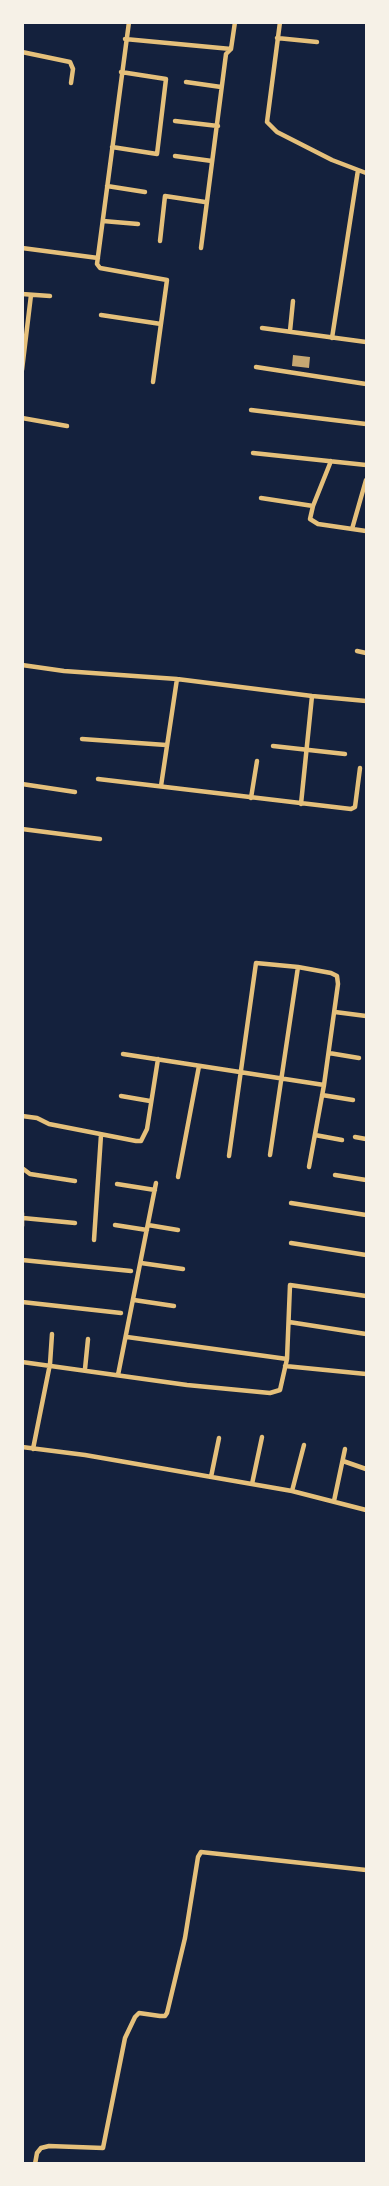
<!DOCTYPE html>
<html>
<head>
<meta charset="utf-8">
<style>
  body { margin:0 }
  #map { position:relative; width:389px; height:2186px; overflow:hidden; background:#14213d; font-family:"Asap Condensed",sans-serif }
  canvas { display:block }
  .frame { position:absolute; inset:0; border:24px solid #f6f1e7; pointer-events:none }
</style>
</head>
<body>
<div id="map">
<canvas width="389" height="2186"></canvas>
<div class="frame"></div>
</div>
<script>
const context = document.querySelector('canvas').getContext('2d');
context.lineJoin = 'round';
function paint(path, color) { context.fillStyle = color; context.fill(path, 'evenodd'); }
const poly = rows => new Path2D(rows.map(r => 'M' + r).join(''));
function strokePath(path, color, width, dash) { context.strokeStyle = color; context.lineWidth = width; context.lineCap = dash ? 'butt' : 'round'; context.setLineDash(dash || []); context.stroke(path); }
paint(poly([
  [293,355,310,357,309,368,292,366]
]), '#c6a872');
strokePath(poly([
  [129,22,97,264,100,268,167,280,153,382],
  [280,22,267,122,277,132,332,160,366,173],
  [277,38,317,42],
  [125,39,231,49],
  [22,52,70,62,73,69,71,83],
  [186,82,221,87],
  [175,121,218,126],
  [112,147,157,154,166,79,121,72],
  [175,156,212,161],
  [107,186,145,192],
  [103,221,138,224],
  [160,241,165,196,205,202],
  [22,248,98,258],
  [201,248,226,54,231,49,235,22],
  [22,294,50,296],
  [101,315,161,324],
  [262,328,366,342],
  [290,331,293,301],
  [332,338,358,170],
  [256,367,366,384],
  [22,370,31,295],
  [251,410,366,424],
  [22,418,67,426],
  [253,453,366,465],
  [331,461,313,506,310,519,318,524,366,531],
  [261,498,313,506],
  [352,529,366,480],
  [357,651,366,653],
  [22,665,64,671,177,679,312,696,366,701],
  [82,739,166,745],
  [273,746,345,754],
  [98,779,351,809,355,807,360,768],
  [22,784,75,792],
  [161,786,177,679],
  [251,798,257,761],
  [301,804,312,696],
  [22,829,100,839],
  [335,1012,366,1016],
  [329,1053,359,1058],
  [123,1054,324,1085],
  [322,1095,353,1100],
  [121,1096,150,1101],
  [22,1116,37,1118,49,1124,136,1141,141,1141,147,1129,158,1059],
  [315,1135,342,1140],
  [355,1137,366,1139],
  [270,1155,298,967],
  [229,1156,256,963,298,967,331,973,337,976,338,984,324,1085,309,1167],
  [22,1168,30,1174,75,1181],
  [335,1175,366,1180],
  [178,1177,199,1066],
  [117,1184,155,1190],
  [291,1203,366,1215],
  [22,1213,22,1226],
  [23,1218,75,1223],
  [115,1225,147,1230],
  [148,1225,178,1230],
  [94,1240,101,1135],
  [291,1243,366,1255],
  [22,1260,131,1271],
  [141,1263,183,1269],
  [134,1300,174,1306],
  [22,1302,121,1313],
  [289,1322,366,1334],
  [127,1337,287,1359],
  [22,1362,187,1385,270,1393,280,1390,287,1359,290,1285,366,1296],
  [285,1366,366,1374],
  [85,1369,88,1339],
  [118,1375,156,1183],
  [22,1447,85,1455,292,1491,366,1510],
  [33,1449,50,1364,52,1334],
  [343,1461,366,1469],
  [211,1477,219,1438],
  [252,1484,262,1437],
  [292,1491,304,1445],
  [334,1501,345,1449],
  [35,2164,37,2153,41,2148,49,2146,103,2148,125,2038,135,2017,139,2013,160,2016,165,2016,167,2013,185,1938,198,1857,201,1852,366,1870]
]), '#e5c07b', 4.5);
</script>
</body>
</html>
